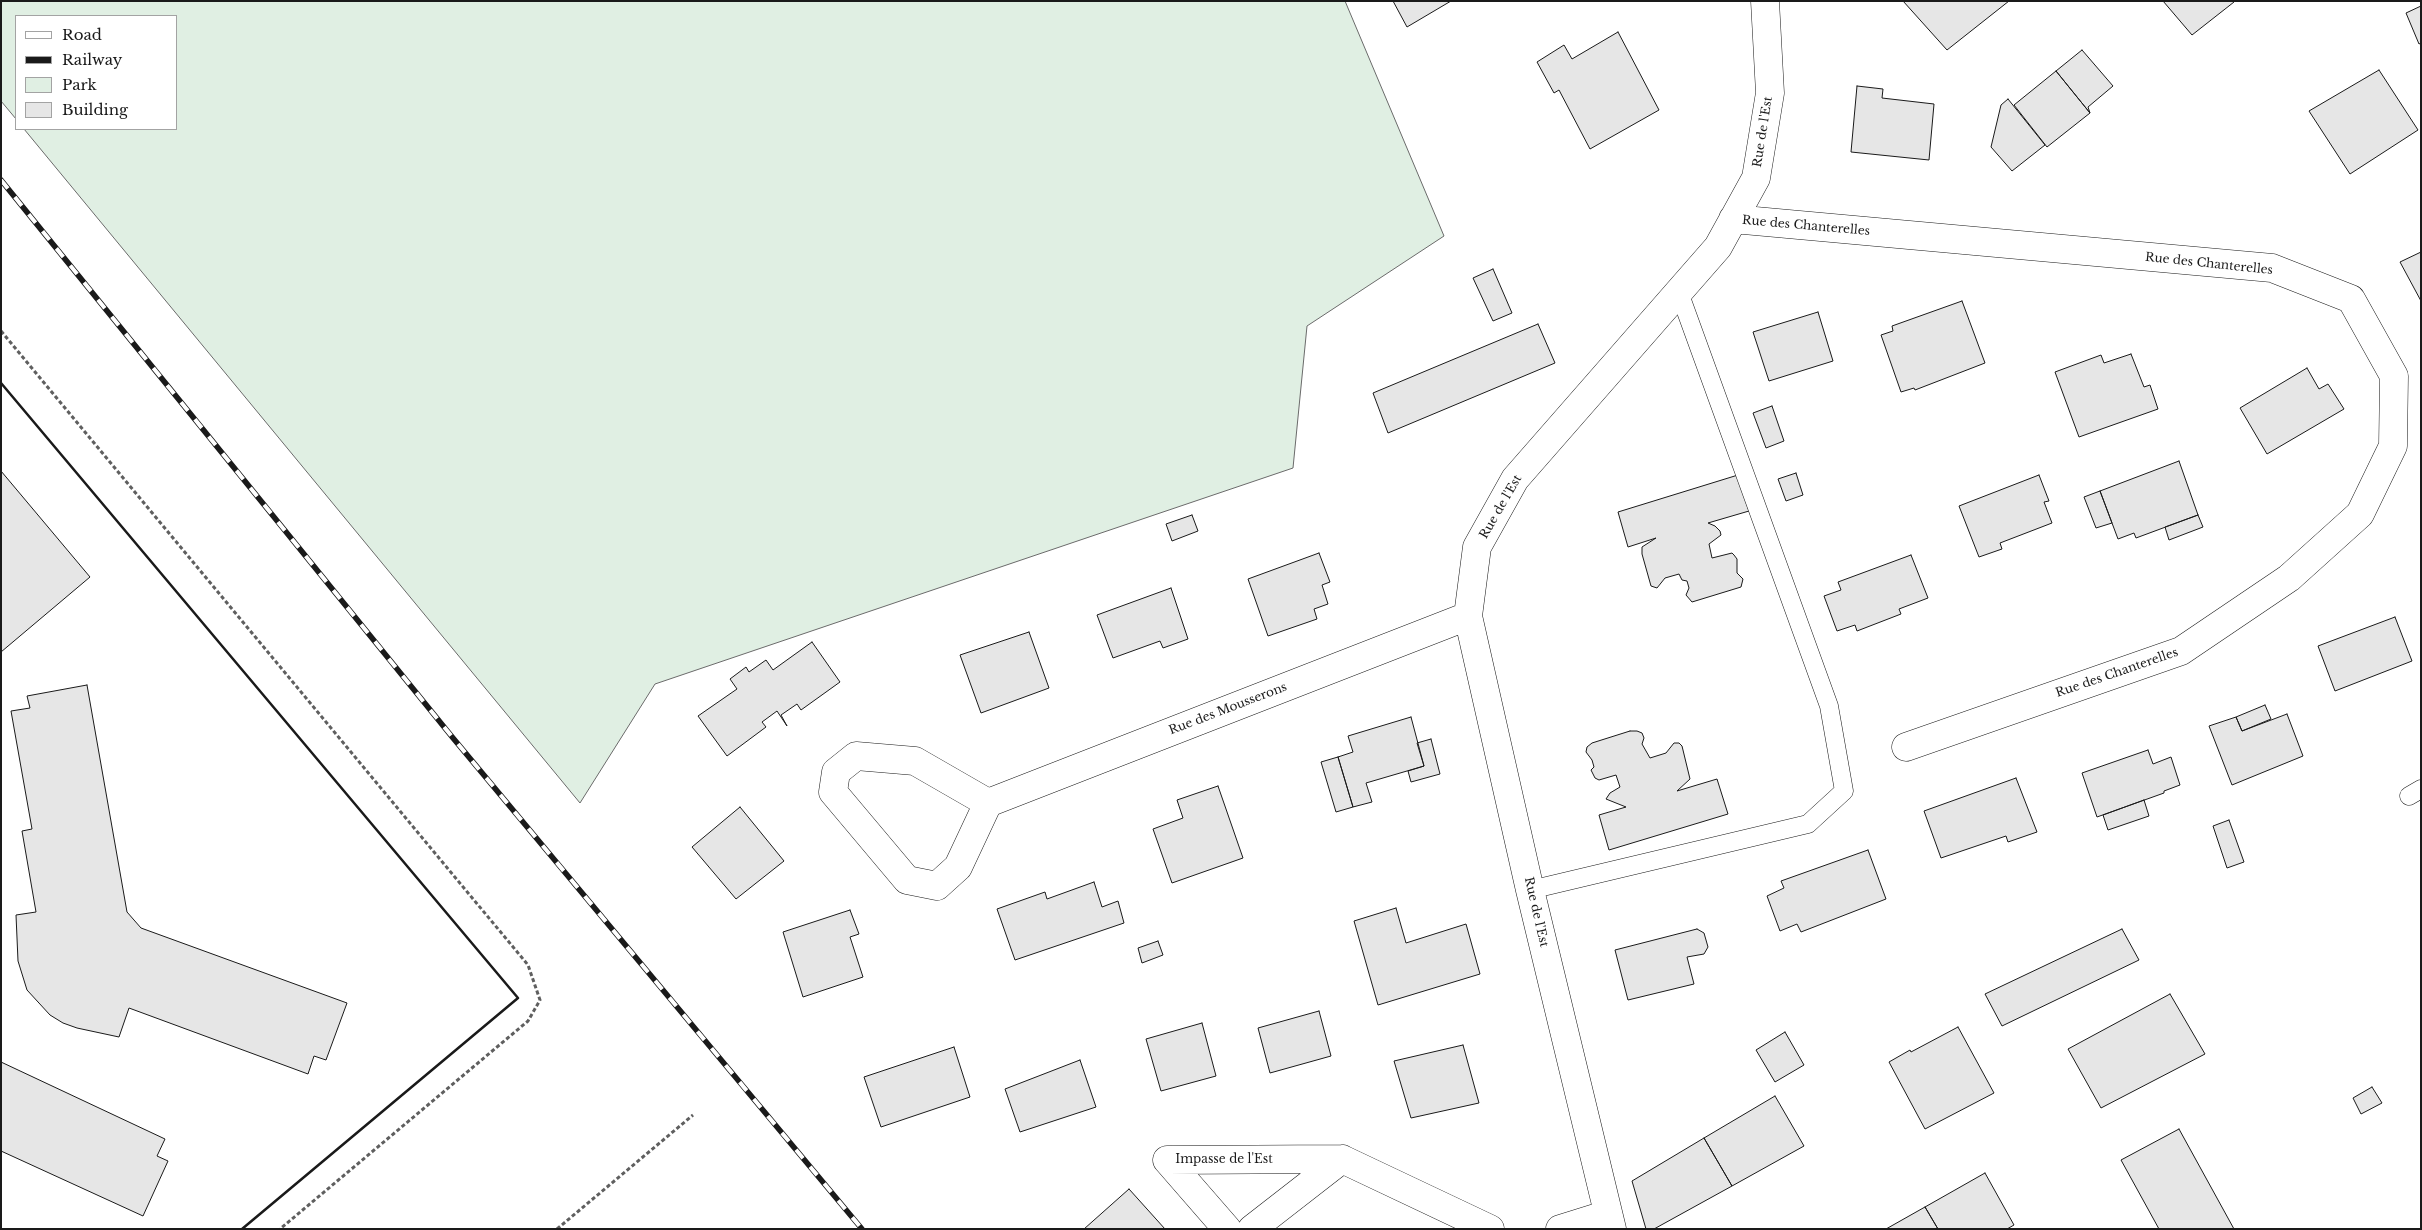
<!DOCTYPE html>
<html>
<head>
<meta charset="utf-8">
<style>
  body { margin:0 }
  #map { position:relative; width:2422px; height:1230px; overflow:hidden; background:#fff; font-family:"Libre Baskerville",serif }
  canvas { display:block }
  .frame { position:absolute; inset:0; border:2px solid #1a1a1a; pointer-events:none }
  .legend { position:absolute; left:15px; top:15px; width:162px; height:115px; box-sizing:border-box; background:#fff; border:1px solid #a3a3a3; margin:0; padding:6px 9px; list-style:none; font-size:15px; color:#1a1a1a }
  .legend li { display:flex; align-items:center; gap:10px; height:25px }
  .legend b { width:25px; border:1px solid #a3a3a3 }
</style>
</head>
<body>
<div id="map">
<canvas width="2422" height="1230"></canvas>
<div class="frame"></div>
<ul class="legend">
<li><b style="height:6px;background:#fff"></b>Road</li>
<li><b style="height:6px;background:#1a1a1a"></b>Railway</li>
<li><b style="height:14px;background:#e0efe3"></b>Park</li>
<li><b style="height:14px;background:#e6e6e6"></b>Building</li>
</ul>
</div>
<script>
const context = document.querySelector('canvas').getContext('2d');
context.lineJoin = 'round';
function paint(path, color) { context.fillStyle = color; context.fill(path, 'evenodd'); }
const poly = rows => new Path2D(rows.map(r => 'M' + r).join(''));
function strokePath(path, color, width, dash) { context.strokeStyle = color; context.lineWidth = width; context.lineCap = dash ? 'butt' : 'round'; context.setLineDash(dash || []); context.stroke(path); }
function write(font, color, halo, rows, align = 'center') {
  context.font = font + ' "Libre Baskerville",serif'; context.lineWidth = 4; context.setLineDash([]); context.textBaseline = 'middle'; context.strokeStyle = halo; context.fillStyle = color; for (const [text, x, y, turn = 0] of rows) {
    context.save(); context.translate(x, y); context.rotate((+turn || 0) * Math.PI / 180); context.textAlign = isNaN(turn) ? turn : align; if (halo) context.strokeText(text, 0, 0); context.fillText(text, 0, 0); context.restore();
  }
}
const green = poly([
  [1,1,1345,1,1444,236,1307,326,1293,468,655,684,580,803,24,129,176,129,176,16,16,16,16,119,1,101,1,1]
]);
paint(green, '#e0efe3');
strokePath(green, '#6a6a6a', 1);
const building = poly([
  [1393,1,1451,1,1407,27,1393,1],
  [1903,1,2009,1,1947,50,1903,1],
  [2163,1,2234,1,2234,2,2192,35,2163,1],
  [2421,6,2421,43,2419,44,2406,13,2421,6],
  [1618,32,1659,110,1590,149,1559,90,1554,93,1537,62,1564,45,1572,59,1618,32],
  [2082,50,2113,86,2088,107,2090,113,2056,71,2082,50],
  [2379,70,2418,130,2350,174,2309,111,2379,70],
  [2056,71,2090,113,2047,147,2014,105,2056,71],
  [1857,86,1883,89,1882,98,1934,104,1929,160,1851,152,1857,86],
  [2008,99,2045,145,2012,171,1991,147,2001,105,2008,99],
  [2421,252,2421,301,2400,262,2421,252],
  [1493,269,1512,313,1493,321,1473,278,1493,269],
  [1962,301,1985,363,1915,390,1914,388,1901,392,1881,335,1893,331,1892,326,1962,301],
  [1818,312,1833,361,1769,381,1753,332,1818,312],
  [1538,324,1555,363,1388,433,1373,393,1538,324],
  [2131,354,2144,387,2150,385,2158,409,2079,437,2055,372,2101,355,2104,363,2131,354],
  [2307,368,2319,389,2328,384,2344,409,2267,454,2240,408,2307,368],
  [1772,406,1784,441,1766,448,1753,413,1772,406],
  [2179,461,2198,515,2136,538,2134,533,2118,539,2100,491,2179,461],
  [1,471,90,577,1,652,1,471],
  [1796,473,1803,495,1786,501,1778,479,1796,473],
  [1738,475,1749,511,1708,523,1715,526,1720,531,1721,535,1709,544,1712,558,1732,553,1734,555,1737,559,1737,573,1743,579,1741,587,1692,602,1686,595,1689,588,1687,581,1682,580,1679,574,1665,578,1657,588,1651,586,1642,554,1642,547,1656,538,1628,547,1618,512,1738,475],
  [2039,475,2049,501,2044,502,2052,523,2000,543,2002,549,1979,557,1959,506,2039,475],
  [2100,491,2112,523,2096,528,2084,497,2100,491],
  [1192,515,1198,531,1172,541,1166,524,1192,515],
  [2198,515,2203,527,2169,540,2165,527,2198,515],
  [1319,553,1330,582,1322,585,1328,604,1314,609,1317,619,1268,636,1248,579,1319,553],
  [1911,555,1928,598,1899,609,1901,614,1857,631,1855,625,1837,631,1824,596,1841,590,1838,582,1911,555],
  [1171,588,1188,639,1163,648,1160,641,1113,658,1097,615,1171,588],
  [2395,617,2412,661,2335,691,2318,646,2395,617],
  [1029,632,1049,688,981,713,960,655,1029,632],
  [812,642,840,682,801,710,797,704,781,715,787,726,777,711,762,722,766,727,727,756,698,716,737,689,730,679,746,667,749,672,766,660,773,670,812,642],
  [87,685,127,912,141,928,347,1003,326,1060,314,1056,308,1074,129,1008,119,1037,77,1028,63,1023,50,1015,27,990,18,961,16,915,36,912,22,831,32,829,11,711,30,708,27,696,87,685],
  [2265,705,2271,719,2242,731,2236,717,2265,705],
  [2287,714,2303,756,2232,785,2209,726,2236,717,2242,731,2287,714],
  [1411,717,1424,766,1366,783,1372,802,1353,807,1338,757,1353,752,1348,736,1411,717],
  [1630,731,1637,731,1642,733,1644,738,1642,744,1650,758,1666,753,1674,743,1679,743,1682,746,1690,779,1677,791,1717,779,1728,814,1609,850,1599,815,1626,807,1606,799,1610,793,1620,787,1616,775,1599,780,1595,778,1591,770,1594,767,1592,760,1586,752,1587,747,1592,743,1630,731],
  [1431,739,1440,774,1411,782,1408,771,1424,766,1417,743,1431,739],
  [2148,750,2153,764,2171,757,2180,785,2164,791,2164,793,2097,817,2082,773,2148,750],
  [1338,757,1353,807,1336,812,1321,762,1338,757],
  [2016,778,2037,832,2008,842,2006,836,1941,858,1924,811,2016,778],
  [1218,786,1243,858,1172,883,1153,829,1183,818,1177,800,1218,786],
  [2144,800,2149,816,2108,830,2103,815,2144,800],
  [740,807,784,861,736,899,692,847,740,807],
  [2229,820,2244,862,2227,868,2213,826,2229,820],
  [1868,850,1886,899,1801,932,1797,924,1780,931,1767,896,1784,888,1781,881,1868,850],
  [1094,882,1102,907,1118,901,1124,923,1015,960,997,909,1045,892,1047,899,1094,882],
  [1396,908,1406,943,1466,924,1480,974,1378,1005,1354,921,1396,908],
  [850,910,859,934,850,937,863,977,803,997,783,932,850,910],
  [1697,929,1704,933,1708,947,1704,954,1687,957,1694,984,1628,1000,1615,950,1697,929],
  [2122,929,2139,960,2002,1026,1985,994,2122,929],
  [1158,941,1163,955,1142,963,1138,948,1158,941],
  [2170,994,2205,1054,2101,1108,2068,1049,2170,994],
  [1319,1011,1331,1056,1270,1073,1258,1028,1319,1011],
  [1202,1023,1216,1076,1161,1091,1146,1039,1202,1023],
  [1958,1027,1994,1093,1925,1129,1889,1062,1910,1050,1911,1052,1958,1027],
  [1785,1032,1804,1065,1775,1082,1756,1050,1785,1032],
  [1463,1045,1479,1103,1411,1118,1394,1061,1463,1045],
  [954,1047,970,1097,881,1127,864,1077,954,1047],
  [1080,1060,1096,1107,1020,1132,1005,1089,1080,1060],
  [1,1062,165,1139,157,1156,168,1161,143,1216,1,1151,1,1062],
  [2372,1087,2382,1103,2361,1114,2353,1098,2372,1087],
  [1775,1096,1804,1146,1732,1186,1704,1138,1775,1096],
  [2179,1129,2234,1229,2159,1229,2121,1160,2179,1129],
  [1704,1138,1732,1186,1654,1229,1646,1229,1632,1181,1704,1138],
  [1985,1173,2014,1225,2007,1229,1938,1229,1925,1207,1985,1173],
  [1129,1189,1165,1229,1084,1229,1129,1189],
  [1925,1207,1938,1229,1886,1229,1925,1207]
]);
paint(building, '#e6e6e6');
strokePath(building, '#1a1a1a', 1);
const lane = poly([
  [2409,796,2421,789],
  [1530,890,1808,824,1844,791,1829,706,1679,292]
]);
const street = poly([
  [1733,219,2272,268,2351,299,2394,376,2393,446,2360,514,2289,578,2181,651,1906,747],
  [988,803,915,761,856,756,836,772,833,792,907,880,937,886,958,867,988,803,1468,616],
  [1227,1229,1167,1160,1342,1159,1490,1229],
  [1252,1229,1342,1159],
  [1560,1229,1608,1214],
  [1612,1229,1530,890,1468,616,1477,547,1515,479,1718,247,1756,178,1770,93,1765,1]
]);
strokePath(lane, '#1a1a1a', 19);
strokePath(street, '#1a1a1a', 29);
strokePath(poly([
  [1,331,528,965,540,1000,528,1021,280,1229],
  [557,1229,693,1115]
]), '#5f5f5f', 3, [4, 2.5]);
strokePath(lane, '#fff', 18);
strokePath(street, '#fff', 28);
const rail = poly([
  [1,180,453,738,862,1229]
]);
strokePath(rail, '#1a1a1a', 5.5);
strokePath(rail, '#fff', 4, [11]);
strokePath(poly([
  [1,383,518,998,242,1229]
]), '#1a1a1a', 2.5);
write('12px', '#1a1a1a', '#fff', [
  ["Rue de l'Est",1763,132,-81],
  ["Rue des Chanterelles",1806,226,5],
  ["Rue des Chanterelles",2209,264,6],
  ["Rue de l'Est",1501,507,-60],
  ["Rue des Chanterelles",2117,673,-19],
  ["Rue des Mousserons",1228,709,-21],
  ["Rue de l'Est",1536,912,77],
  ["Impasse de l'Est",1224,1160]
]);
</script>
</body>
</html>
